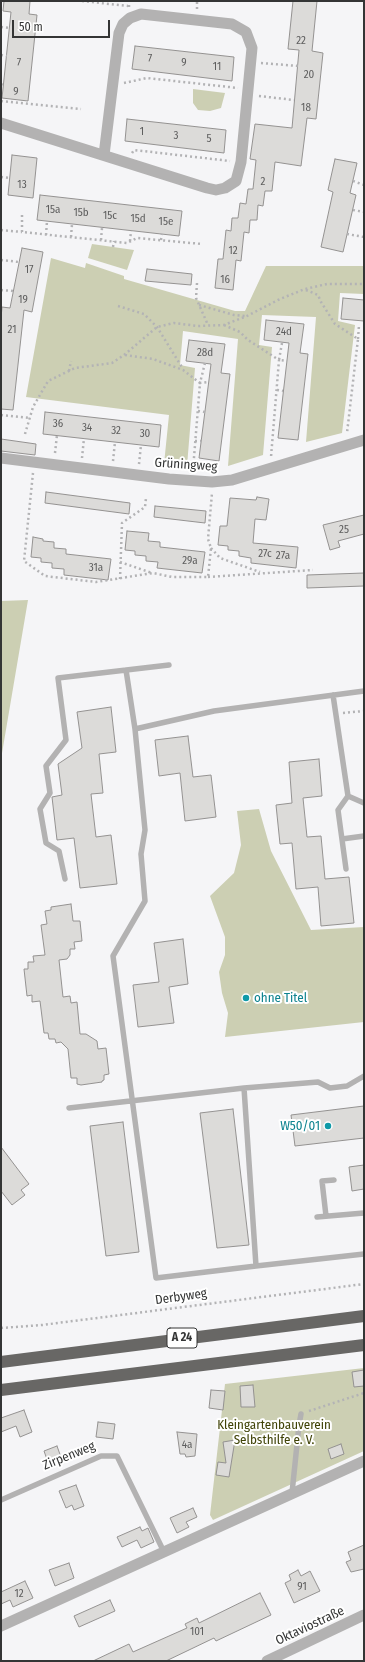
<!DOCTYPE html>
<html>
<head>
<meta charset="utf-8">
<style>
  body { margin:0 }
  #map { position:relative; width:365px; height:1662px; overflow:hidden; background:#f5f5f7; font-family:"Fira Sans Condensed",sans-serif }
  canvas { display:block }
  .frame { position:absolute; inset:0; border:2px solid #343535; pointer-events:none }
  .scale { position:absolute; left:12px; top:20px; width:98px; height:18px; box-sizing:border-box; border:2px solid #343535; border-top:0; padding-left:5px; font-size:12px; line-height:14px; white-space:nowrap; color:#343535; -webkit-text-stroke:3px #fff; paint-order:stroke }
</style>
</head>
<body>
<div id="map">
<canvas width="365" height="1662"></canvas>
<div class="frame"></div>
<div class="scale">50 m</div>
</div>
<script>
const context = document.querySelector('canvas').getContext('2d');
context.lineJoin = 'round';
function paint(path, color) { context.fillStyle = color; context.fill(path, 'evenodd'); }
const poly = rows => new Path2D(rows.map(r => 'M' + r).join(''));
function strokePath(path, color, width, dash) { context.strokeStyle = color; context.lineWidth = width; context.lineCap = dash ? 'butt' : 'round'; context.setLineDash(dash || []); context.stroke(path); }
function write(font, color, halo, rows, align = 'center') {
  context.font = font + ' "Fira Sans Condensed",sans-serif'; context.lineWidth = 4; context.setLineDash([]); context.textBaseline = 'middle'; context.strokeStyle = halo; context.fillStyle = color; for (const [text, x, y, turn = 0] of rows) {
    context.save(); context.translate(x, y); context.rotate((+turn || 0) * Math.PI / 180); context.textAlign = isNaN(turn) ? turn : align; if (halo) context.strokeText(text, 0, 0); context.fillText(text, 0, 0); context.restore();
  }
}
paint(poly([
  [193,89,225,93,221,108,210,111,198,110,193,103],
  [92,244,134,250,127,270,88,258],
  [51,258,85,268,86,263,124,276,124,279,235,311,245,311,266,266,364,266,364,294,340,293,338,321,355,325,342,433,306,442,316,317,262,315,259,345,272,347,263,455,228,466,238,339,183,331,180,365,195,368,187,466,164,464,169,415,26,397],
  [28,600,1,759,1,601],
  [259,809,271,851,311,930,364,927,364,1022,225,1037,228,1013,222,993,219,972,225,955,225,937,210,896,234,873,241,845,237,811],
  [364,1368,364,1451,213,1520,210,1515,225,1384]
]), '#cccfb3');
const building = poly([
  [4,1,30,1,29,14,37,15,28,101,2,98,11,12,3,11,4,1],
  [293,1,317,1,312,51,323,53,316,119,307,118,301,166,275,162,272,191,265,191,263,206,258,205,257,220,250,220,249,233,244,232,241,261,236,260,233,290,215,288,218,259,223,259,226,230,231,231,232,218,238,218,240,203,246,204,248,189,253,189,256,160,250,159,255,124,292,128,299,50,288,49,293,1],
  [135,46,234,57,232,81,132,69,135,46],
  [127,119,226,130,224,153,125,141,127,119],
  [12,155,37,158,33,198,8,195,12,155],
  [335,159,357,163,350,193,356,195,343,252,321,247,333,192,328,190,335,159],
  [40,195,182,211,179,236,37,220,40,195],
  [22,248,43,252,32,312,24,310,13,410,1,409,1,318,2,307,10,308,22,248],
  [147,269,192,274,191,285,145,281,147,269],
  [343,298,364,300,364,321,341,319,343,298],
  [266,320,304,324,300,353,308,354,298,440,278,438,289,343,264,340,266,320],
  [189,340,225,344,221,373,230,374,219,461,199,458,211,364,186,361,189,340],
  [45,412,161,425,159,447,43,434,45,412],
  [1,439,36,444,35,455,1,451,1,439],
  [46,492,130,503,129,514,45,503,46,492],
  [257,497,269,499,266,520,255,519,253,543,298,547,296,568,251,563,251,558,239,556,239,551,228,550,228,546,218,545,220,526,227,526,230,498,256,500,257,497],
  [155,506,206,511,205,523,154,517,155,506],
  [364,515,364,534,338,541,340,547,330,550,323,525,364,515],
  [127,531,149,533,148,541,160,542,160,547,205,552,202,573,157,568,158,562,146,561,146,556,135,555,135,551,125,550,127,531],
  [33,537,43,539,43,541,54,542,54,548,66,549,66,554,111,559,108,580,64,575,64,569,52,568,52,563,41,562,41,558,31,557,33,537],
  [364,573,364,586,307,588,307,575,364,573],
  [111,707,116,752,99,754,103,793,91,794,96,837,111,835,117,884,80,888,74,838,57,840,52,797,62,795,58,764,82,748,77,712,111,707],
  [188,736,193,777,211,775,216,817,185,821,180,773,159,776,155,740,188,736],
  [319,759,322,796,303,798,307,837,321,836,325,879,349,877,354,923,321,926,318,887,296,889,292,843,280,844,276,805,292,803,289,762,319,759],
  [71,904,73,921,80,921,82,941,74,942,75,949,70,949,70,955,67,959,59,960,63,997,70,996,71,1003,77,1002,80,1034,86,1034,97,1041,98,1049,106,1048,109,1074,104,1075,104,1080,102,1081,102,1082,81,1085,77,1084,77,1078,71,1078,68,1049,61,1042,56,1043,55,1039,49,1039,48,1033,44,1033,40,1001,32,1002,32,995,27,996,24,969,28,969,28,962,34,962,33,956,45,955,41,925,47,924,45,911,51,910,51,907,71,904],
  [183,939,188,984,169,987,174,1023,138,1027,133,985,159,982,154,943,183,939],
  [364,1106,364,1138,295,1146,291,1115,364,1106],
  [233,1109,249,1245,217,1248,200,1113,233,1109],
  [123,1122,139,1252,106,1256,90,1126,123,1122],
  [1,1147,29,1184,21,1190,25,1195,12,1205,1,1191,1,1147],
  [364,1165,364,1189,352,1191,349,1167,364,1165],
  [364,1370,364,1386,354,1387,352,1372,364,1370],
  [253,1385,255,1407,241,1407,240,1386,253,1385],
  [211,1390,225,1391,223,1410,209,1408,211,1390],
  [24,1410,32,1432,20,1437,16,1426,1,1432,1,1418,24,1410],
  [98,1422,115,1424,113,1439,96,1437,98,1422],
  [177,1432,197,1434,195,1456,186,1457,185,1454,180,1454,177,1432],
  [235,1440,229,1477,216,1475,218,1462,226,1463,223,1442,235,1440],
  [341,1444,344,1454,331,1459,328,1449,341,1444],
  [57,1446,62,1460,49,1465,44,1451,57,1446],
  [76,1485,84,1506,74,1510,72,1505,66,1508,59,1491,76,1485],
  [193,1508,197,1517,186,1522,189,1527,177,1533,170,1518,193,1508],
  [140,1527,142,1531,148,1528,154,1542,141,1548,137,1540,122,1547,117,1537,140,1527],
  [364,1545,364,1569,351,1572,346,1562,351,1560,348,1552,364,1545],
  [69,1563,74,1578,55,1586,49,1570,69,1563],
  [298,1570,301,1576,310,1571,320,1591,294,1603,285,1583,291,1580,289,1575,298,1570],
  [25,1581,33,1598,13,1607,10,1600,1,1604,1,1592,25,1581],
  [260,1593,271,1615,216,1641,214,1638,166,1661,93,1661,129,1644,133,1652,187,1628,185,1624,197,1618,199,1623,260,1593],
  [110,1600,115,1611,79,1627,74,1616,110,1600]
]);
paint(building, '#dcdbd9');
strokePath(building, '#949291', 1);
strokePath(poly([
  [82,1,128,6],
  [129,7,129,1],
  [197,9,197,1],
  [1,27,10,28],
  [1,55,7,56],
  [261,63,298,66],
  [124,83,147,78,238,88],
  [1,84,3,85],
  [259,96,294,100],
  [1,101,81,109],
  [132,153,134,150,230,161],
  [1,177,10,178],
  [353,181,364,185],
  [353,210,364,212],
  [22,215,22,232,127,243,137,238,202,244],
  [1,230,22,232],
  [347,234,364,237],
  [46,235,47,221],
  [71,237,72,224],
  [101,240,102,228],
  [161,240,162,234],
  [130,241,131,231],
  [113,247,114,241],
  [1,260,19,262],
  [197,283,196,298,208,325],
  [1,290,14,291],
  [306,290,318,295,321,302,335,324,358,339,347,433],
  [199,305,234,315,245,316],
  [118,306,144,314,157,327,183,369],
  [224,325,240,332,248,340,279,360,271,457],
  [358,339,359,325],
  [282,343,279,360,287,361],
  [125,355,153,359,183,370,200,383,193,470],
  [205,363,200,383,208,382],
  [69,371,71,361],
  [277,390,283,391],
  [198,411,205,412],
  [1,415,30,418],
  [25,434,33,407,48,381,75,368,112,363,124,355,157,327,174,323,198,326,224,325,247,316,280,299,305,289,327,284,364,284],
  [195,441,201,441],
  [55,453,57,435],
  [82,458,84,438],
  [113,461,115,442],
  [139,464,141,445],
  [33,473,24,561,45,576,96,582,153,573,172,577,208,577,211,548,208,539,212,493],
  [211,548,220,558,260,572],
  [120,562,152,573],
  [208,577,313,570],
  [120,579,122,523,145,507,146,498],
  [343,713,364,711],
  [1,1328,42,1325,364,1284],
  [309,1411,364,1393],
  [223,1427,290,1426]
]), '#b3b3b5', 2.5, [2, 3]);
strokePath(poly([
  [126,670,135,729,145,830,141,854,145,901,113,956,156,1278,256,1266,244,1088],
  [333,695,348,796,364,803],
  [135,729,214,711,364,691],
  [342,839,364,836],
  [346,869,338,810,348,796],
  [65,879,59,851,46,843,40,809,50,793,46,766,66,740,58,678,169,665],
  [69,1108,244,1088,318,1082,330,1088,347,1086,364,1076],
  [326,1216,322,1181,334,1180],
  [317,1217,364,1213],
  [256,1266,364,1254],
  [292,1493,299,1425,301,1414],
  [1,1500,101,1456,117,1456,164,1552]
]), '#b3b2b2', 5.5);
strokePath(poly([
  [1,123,207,188,216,190,225,188,236,181,241,162,252,48,246,32,232,24,141,14,130,18,123,24,119,33,104,155],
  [1,458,169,479,212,482,232,480,364,440],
  [1,1626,364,1461],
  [267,1661,364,1615]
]), '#b3b2b2', 11);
strokePath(poly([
  [1,1362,364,1316],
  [1,1390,364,1345]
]), '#686765', 12);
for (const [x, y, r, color] of [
  [246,998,4,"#0f9aa8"],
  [328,1126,4,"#0f9aa8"]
]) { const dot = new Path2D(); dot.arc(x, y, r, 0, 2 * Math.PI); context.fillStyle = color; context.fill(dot); strokePath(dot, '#fff', 1.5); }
write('11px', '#5e5e5e', null, [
  ["22",301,41],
  ["7",150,59],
  ["7",19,63],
  ["9",184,63],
  ["11",217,67],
  ["20",309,75],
  ["9",16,92],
  ["18",306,108],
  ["1",142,132],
  ["3",176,136],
  ["5",209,139],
  ["2",263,182],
  ["13",22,185],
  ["15a",53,210],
  ["15b",81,213],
  ["15c",110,216],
  ["15d",138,219],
  ["15e",166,222],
  ["12",233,251],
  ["17",29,270],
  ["16",225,280],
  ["19",23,300],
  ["21",12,330],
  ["24d",284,332],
  ["28d",205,353],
  ["36",58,424],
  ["34",87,428],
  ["32",116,431],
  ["30",145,434],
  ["25",344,530],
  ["27c",265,554],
  ["27a",283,556],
  ["29a",190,561],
  ["31a",96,568],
  ["4a",187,1445],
  ["91",302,1587],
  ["12",19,1594],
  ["101",197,1632]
]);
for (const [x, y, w] of [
  [182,1338,30]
]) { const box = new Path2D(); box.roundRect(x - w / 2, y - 10, w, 20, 3); context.fillStyle = '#fff'; context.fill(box); strokePath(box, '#343535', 1); }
write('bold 12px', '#343535', null, [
  ["A 24",182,1338]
]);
write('13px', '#343535', '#fff', [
  ["Grüningweg",186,465,4],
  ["Derbyweg",181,1297,-8],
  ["Zirpenweg",69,1456,-22],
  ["Oktaviostraße",310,1626,-25]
]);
write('13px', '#0d838f', '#fff', [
  ["ohne Titel",254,998],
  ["W50/01",320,1126,"right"]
], 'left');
write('13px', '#404307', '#fff', [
  ["Kleingartenbauverein",274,1425],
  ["Selbsthilfe e. V.",274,1440]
]);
</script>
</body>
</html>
